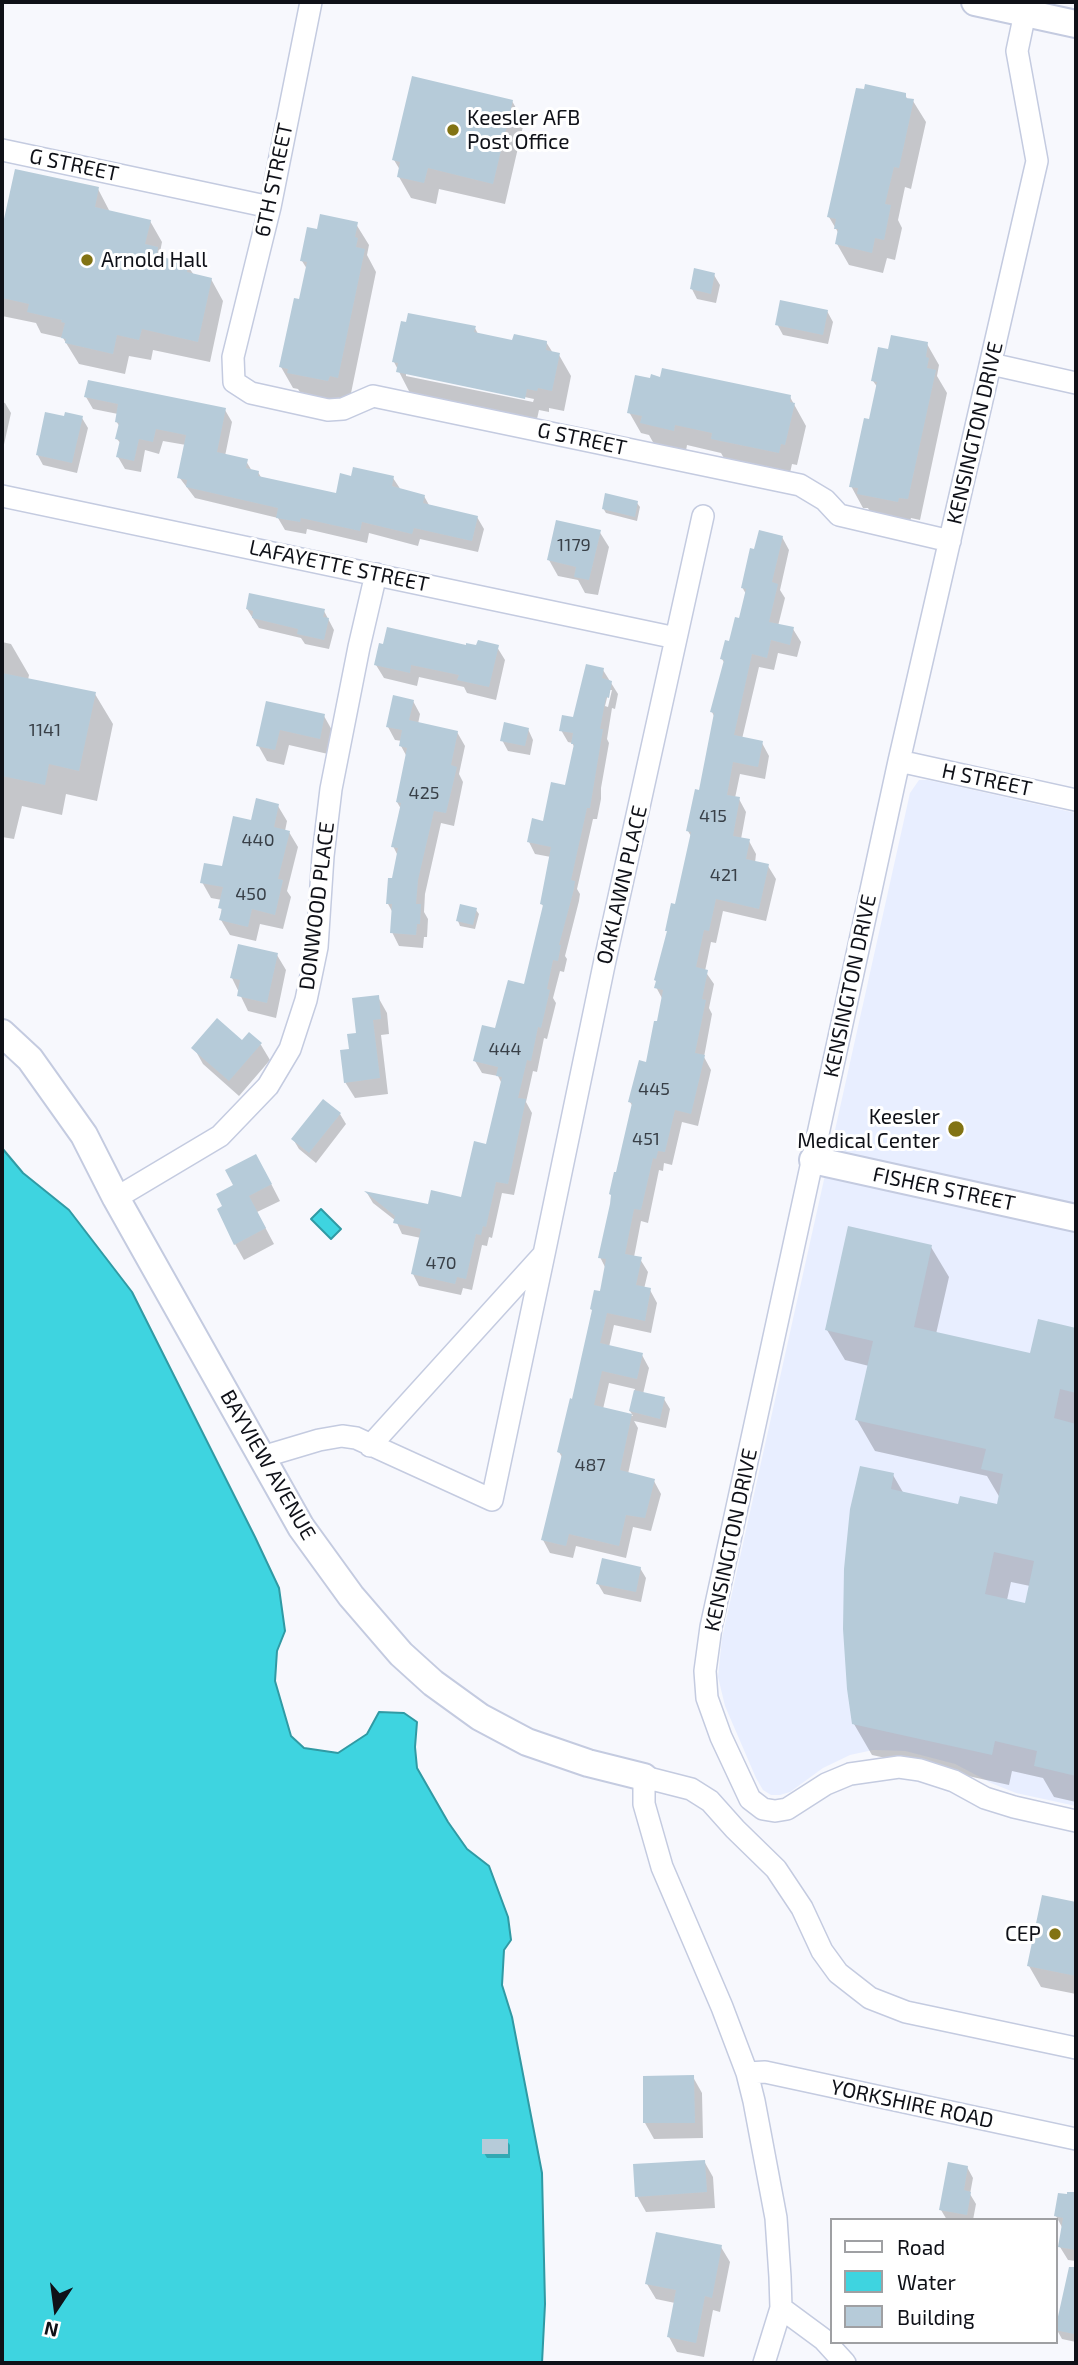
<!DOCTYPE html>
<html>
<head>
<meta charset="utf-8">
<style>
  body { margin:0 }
  #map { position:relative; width:1078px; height:2365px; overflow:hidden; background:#f7f8fd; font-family:"Exo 2",sans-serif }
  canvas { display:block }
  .frame { position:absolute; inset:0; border:4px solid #0f1118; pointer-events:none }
  .legend { position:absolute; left:830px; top:2218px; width:228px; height:126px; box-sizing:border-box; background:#fff; border:2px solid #9fa0a3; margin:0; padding:9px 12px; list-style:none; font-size:21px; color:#0f1118 }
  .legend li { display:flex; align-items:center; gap:14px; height:35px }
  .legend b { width:35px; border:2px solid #9fa0a3 }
  .north { position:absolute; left:21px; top:2274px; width:70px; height:70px; -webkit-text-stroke:5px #fff; paint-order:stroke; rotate:193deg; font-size:19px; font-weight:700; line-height:28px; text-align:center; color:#0f1118 }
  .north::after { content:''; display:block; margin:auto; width:24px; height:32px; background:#0f1118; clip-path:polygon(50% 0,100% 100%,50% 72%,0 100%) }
</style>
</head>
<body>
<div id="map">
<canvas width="1078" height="2365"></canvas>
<div class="frame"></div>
<ul class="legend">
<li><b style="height:9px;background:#fff"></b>Road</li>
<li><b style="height:19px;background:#3ed4e0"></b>Water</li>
<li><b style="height:19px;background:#b6cbd9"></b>Building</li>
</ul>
<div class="north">N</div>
</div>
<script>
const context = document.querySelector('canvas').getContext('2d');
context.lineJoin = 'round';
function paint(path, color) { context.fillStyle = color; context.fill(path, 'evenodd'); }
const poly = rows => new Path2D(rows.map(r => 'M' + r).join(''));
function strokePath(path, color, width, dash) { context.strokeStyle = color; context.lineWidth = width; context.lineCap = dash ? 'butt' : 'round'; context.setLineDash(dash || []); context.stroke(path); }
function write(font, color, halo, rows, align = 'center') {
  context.font = font + ' "Exo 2",sans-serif'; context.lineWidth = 6; context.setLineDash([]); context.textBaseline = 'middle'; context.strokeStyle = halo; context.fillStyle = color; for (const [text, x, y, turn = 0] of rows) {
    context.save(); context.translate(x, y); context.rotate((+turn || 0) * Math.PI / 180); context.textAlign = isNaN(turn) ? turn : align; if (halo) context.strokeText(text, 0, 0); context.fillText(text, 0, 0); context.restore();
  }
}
paint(poly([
  [919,780,928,780,1076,813,1076,1806,1016,1793,991,1783,955,1764,905,1751,873,1750,850,1755,823,1768,790,1792,780,1795,771,1795,763,1790,756,1778,725,1706,718,1677,722,1638,910,793]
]), '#e8eeff');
const water = poly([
  [2,1148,23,1173,69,1210,132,1292,255,1537,279,1588,285,1631,277,1651,275,1681,291,1736,304,1748,338,1753,367,1734,379,1712,404,1713,417,1722,415,1747,417,1768,448,1822,467,1849,489,1866,508,1917,511,1940,504,1950,502,1985,512,2017,542,2173,545,2304,542,2363,2,2363,2,1148],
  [321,1209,341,1229,331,1239,311,1219,321,1209]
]);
paint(water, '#3ed4e0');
strokePath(water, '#309aa4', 2);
paint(poly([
  [905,95,908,100,913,101,926,122,911,189,905,187,898,220,902,228,895,260,887,258,883,273,849,265,837,244,839,234,829,217],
  [512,101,524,122,505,204,439,189,436,204,411,198,399,177,400,170,394,160],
  [16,171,98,189,110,212,150,221,162,242,160,252,164,260,187,265,194,275,211,279,223,301,210,362,153,350,151,360,129,356,125,374,79,364,63,338,41,333,36,323,2,316,2,237],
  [356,224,369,245,367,255,376,272,350,398,341,397,340,402,301,394,298,389,293,388,281,367,300,301,307,269,302,261,318,231],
  [714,275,720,285,716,303,697,299,692,289],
  [827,311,833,322,828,344,783,335,777,324],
  [475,328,478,334,514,342,546,342,553,353,559,355,571,376,564,411,549,408,549,412,539,410,537,419,410,393,394,362],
  [406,372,534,399,533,402,406,376],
  [927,344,939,365,937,376,947,393,920,520,911,518,910,522,871,514,868,508,863,508,851,486,871,421,878,388,873,381,889,351],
  [651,380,790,397,806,426,797,465,792,464,790,473,725,460,721,453,687,445,686,451,654,444,649,435,641,433,629,412],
  [86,397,225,410,232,422,225,456,246,461,252,471,258,472,262,479,337,495,352,478,393,478,401,490,424,496,429,505,477,517,484,529,478,552,420,539,418,546,369,533,367,543,307,529,306,534,285,530,278,518,195,498,179,477,186,445,163,441,159,454,145,450,141,472,125,469,118,457,121,444,117,439,120,427,116,421,118,414,93,409],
  [2,402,5,403,11,413,3,449],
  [66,418,82,418,88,428,77,473,43,465,37,454],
  [637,503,640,507,637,521,606,513,603,508],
  [599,531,609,547,598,595,585,593,578,580,558,576,549,560],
  [782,537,789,550,780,590,785,598,778,626,793,629,801,642,797,657,778,653,774,670,759,667,742,739,762,743,769,756,765,779,740,774,735,798,739,799,746,812,741,839,749,841,756,854,755,863,768,866,776,879,766,921,723,911,716,943,711,942,705,971,714,984,709,1008,712,1014,704,1057,711,1070,698,1126,682,1122,672,1165,664,1163,663,1171,659,1170,648,1223,641,1221,634,1257,640,1259,648,1272,644,1289,650,1290,657,1303,651,1333,614,1325,609,1347,642,1355,649,1368,643,1394,664,1399,670,1409,666,1428,634,1421,638,1428,628,1474,654,1481,661,1494,651,1531,633,1527,626,1558,576,1546,573,1558,550,1553,543,1540,563,1459,559,1452,606,1269,600,1257,633,1107,630,1102,647,1064,659,1023,663,1000,656,987,668,933,666,930,676,906,692,838,688,831,700,792,715,718,712,712,725,664,722,659,740,620,746,594,742,587],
  [609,1383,635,1389,630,1411,633,1416,603,1409],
  [247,609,324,611,334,630,329,649,305,644,301,638,259,628],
  [2,642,11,644,29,675,28,680,95,694,113,724,97,801,66,794,62,815,22,806,14,839,2,837],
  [467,647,497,647,505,660,496,700,467,693,464,687,419,677,417,686,384,678,376,665],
  [603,670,618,694,615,709,612,708,607,739,609,743,601,788,601,799,597,819,593,819,577,889,580,894,579,901,565,956,567,959,564,972,560,971,553,998,556,1003,547,1039,544,1038,537,1072,533,1071,526,1102,532,1113,514,1195,502,1193,492,1238,489,1237,487,1246,482,1245,472,1290,463,1288,461,1295,419,1286,413,1274,421,1238,402,1234,396,1221,373,1203,367,1193,429,1206,463,1199,488,1146,502,1084,498,1076,482,1073,475,1061,525,986,544,908,542,904,551,857,535,854,529,842,545,823,567,787,575,748,572,743,568,742,561,730,575,720],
  [609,690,612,690,608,707,605,706],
  [413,701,420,714,418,724,457,732,465,746,459,774,463,782,454,826,441,823,425,894,424,912,428,919,427,937,424,937,423,948,399,946,392,932,393,913,388,904,398,856,393,846,401,809,397,802,407,757,401,746,402,741,395,740,388,727],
  [267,703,324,716,333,732,328,754,289,745,284,765,267,761,258,745],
  [528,729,533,740,530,755,508,751,502,740],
  [278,806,287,821,285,831,289,832,298,847,287,891,291,897,283,929,260,924,256,941,230,935,221,920,222,900,211,898,202,882,223,868,252,822],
  [476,910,479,914,475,929,460,926,458,921],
  [277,955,286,970,276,1018,248,1011,232,978],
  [378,997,387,1013,389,1034,381,1035,388,1094,355,1098,345,1082,350,1051],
  [249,1035,261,1045,270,1060,239,1096,203,1064,194,1048,242,1042],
  [323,1101,340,1114,346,1124,316,1163,299,1149,293,1139],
  [265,1172,280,1201,257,1212,274,1244,244,1260,235,1244,224,1207],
  [931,1247,949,1277,936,1334,1032,1355,1039,1321,1076,1330,1076,1802,1054,1797,1043,1778,1012,1771,1009,1785,872,1755,854,1724,849,1689,893,1475,904,1494,960,1506,998,1506,1000,1498,987,1476,875,1451,857,1420,869,1366,845,1360,827,1330],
  [1011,1582,1030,1586,1026,1605,1007,1600],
  [640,1568,646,1578,641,1602,604,1594,598,1584],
  [1043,1897,1076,1904,1076,1994,1041,1987,1029,1966],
  [693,2077,702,2093,703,2138,654,2139,645,2123],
  [507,2141,510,2145,510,2158,487,2158,484,2153],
  [704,2161,713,2177,715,2208,646,2212,637,2196],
  [967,2167,973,2178,970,2194,976,2204,973,2220,947,2220,941,2210],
  [1070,2192,1076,2193,1076,2261,1068,2260,1060,2247,1063,2229,1056,2216,1070,2196],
  [721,2247,730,2262,720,2312,713,2310,704,2357,677,2352,669,2337,675,2303,656,2299,647,2284],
  [1071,2267,1076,2268,1076,2342,1062,2339,1057,2330]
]), '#0003');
paint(poly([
  [412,76,513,100,493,184,428,168,424,183,397,177,400,162,392,160],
  [865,84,906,93,906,98,914,99,899,168,894,167,885,204,891,205,884,240,875,238,872,253,835,244,838,229,834,229,836,219,827,217,856,88,864,89],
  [15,169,99,187,95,207,151,220,145,244,158,247,157,256,189,263,187,272,212,278,198,342,142,329,139,340,117,335,113,354,65,343,66,339,61,338,65,323,61,322,62,320,27,312,29,304,2,298,2,228],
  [320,214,358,222,355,237,358,238,356,247,365,249,338,378,330,376,328,381,287,373,288,369,279,367,294,298,299,299,307,262,300,261,307,227,317,229],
  [694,268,715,273,711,294,690,289],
  [780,300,828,310,823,335,775,325],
  [408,313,476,326,474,332,512,340,514,334,547,341,546,350,560,353,552,391,538,388,537,391,527,389,525,399,396,372,398,363,392,362,401,321,406,322],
  [891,335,928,342,926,357,929,358,927,368,936,370,908,499,899,498,898,502,857,494,858,488,849,487,864,418,869,419,877,382,871,381,878,347,888,349],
  [662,368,791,395,790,402,795,403,785,445,781,444,779,453,711,439,712,433,675,425,674,431,640,423,642,416,627,413,635,375,650,378,651,374,660,377],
  [88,380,226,408,217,452,248,459,246,468,259,471,258,476,336,493,340,473,351,476,353,467,394,476,392,486,425,495,423,503,478,516,472,541,414,528,412,534,362,522,360,531,301,518,300,522,276,518,278,508,186,487,187,480,177,478,186,435,156,429,153,442,139,439,134,461,116,457,120,440,115,439,119,423,115,422,118,404,84,397],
  [45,412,64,416,65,412,83,416,72,463,36,455],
  [605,493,638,501,635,517,602,509],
  [556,520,601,530,589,580,574,577,576,567,547,560],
  [759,530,783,536,772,582,778,584,769,622,794,627,790,645,771,640,767,658,752,654,734,735,763,741,758,767,733,762,727,795,740,797,733,836,750,839,746,859,769,864,759,909,716,899,709,931,704,930,696,967,708,970,702,999,706,1000,695,1053,705,1055,691,1114,675,1110,665,1152,658,1151,656,1159,653,1158,641,1210,634,1209,625,1254,642,1257,636,1285,651,1288,645,1321,607,1313,600,1343,643,1353,637,1379,602,1371,594,1405,632,1414,620,1470,655,1479,645,1518,626,1515,619,1546,569,1534,566,1546,541,1540,562,1454,557,1452,570,1398,572,1399,592,1310,590,1309,594,1290,600,1291,606,1259,598,1258,610,1204,611,1195,609,1194,614,1172,616,1172,632,1103,628,1102,639,1060,646,1062,654,1021,657,1021,663,990,654,988,656,981,654,980,667,931,665,931,671,903,675,904,691,832,686,831,695,789,699,790,714,713,710,712,724,660,720,659,725,640,729,641,735,617,739,618,746,589,741,588,750,548,754,549],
  [249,593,325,609,323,617,329,618,324,640,297,634,298,629,252,618,253,611,246,609],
  [387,627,466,645,466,643,476,645,478,640,499,645,489,687,457,680,459,675,411,665,410,673,374,665,379,643,383,644],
  [586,664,604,668,602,678,612,681,609,698,606,697,600,729,603,729,590,808,587,808,571,880,575,881,574,889,559,945,561,945,558,961,553,960,547,989,550,990,541,1028,538,1027,531,1061,527,1060,518,1098,526,1099,508,1184,496,1182,486,1227,483,1226,481,1235,476,1234,466,1279,457,1277,455,1284,411,1274,421,1229,393,1223,395,1216,364,1191,428,1204,431,1190,461,1197,474,1141,486,1144,502,1077,496,1076,498,1067,473,1061,482,1025,495,1028,508,980,524,984,543,905,540,904,551,847,527,842,532,818,543,821,551,782,565,785,574,744,571,744,573,733,559,731,562,715,573,717],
  [2,673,96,692,79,771,49,764,45,785,2,776],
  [393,695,414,700,409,720,458,731,451,765,457,767,446,813,434,811,418,880,416,904,421,904,420,924,417,924,416,935,390,933,392,904,386,904,388,878,392,878,398,848,391,847,401,803,396,802,407,748,399,746,402,730,386,727],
  [266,701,325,714,320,739,280,730,275,750,256,746],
  [504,722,529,728,525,746,500,741],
  [256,798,279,804,274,827,290,831,278,879,283,880,275,915,252,909,248,927,219,920,222,909,218,908,223,887,200,883,204,863,222,866,233,816,251,820],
  [460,904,477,908,473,925,456,921],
  [238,944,278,953,267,1003,237,996,240,980,230,978],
  [379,995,381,1019,373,1020,380,1078,344,1083,340,1050,349,1049,347,1034,356,1033,352,998],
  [217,1018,242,1040,249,1032,262,1043,229,1081,191,1048],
  [323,1099,341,1113,309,1153,291,1139],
  [256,1154,272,1184,249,1196,266,1228,234,1245,217,1209,222,1206,216,1194,233,1185,225,1170],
  [848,1226,932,1245,914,1327,1030,1353,1038,1319,1076,1328,1076,1393,1060,1389,1054,1418,1076,1424,1076,1776,1034,1766,1037,1751,995,1741,992,1755,852,1724,847,1689,843,1629,844,1569,850,1509,860,1466,894,1473,891,1489,958,1504,960,1496,997,1504,1003,1474,981,1469,986,1449,855,1420,873,1341,825,1330],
  [994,1552,1034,1561,1025,1603,985,1594],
  [634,1390,665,1397,660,1419,629,1411],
  [602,1558,641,1567,636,1592,596,1584],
  [1042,1895,1076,1902,1076,1976,1027,1966],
  [694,2075,695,2123,643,2123,643,2076],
  [482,2139,508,2139,508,2154,482,2154],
  [705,2160,707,2192,635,2197,633,2164],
  [948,2162,968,2166,964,2190,971,2192,967,2215,939,2210],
  [1067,2192,1076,2192,1076,2250,1058,2247,1063,2218,1054,2216,1058,2193,1067,2194],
  [656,2232,722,2245,712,2298,705,2296,696,2343,667,2337,676,2290,645,2284],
  [1069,2267,1076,2267,1076,2322,1074,2334,1055,2330]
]), '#b6cbd9');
const minor = poly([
  [311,2,270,207,233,357,234,382,251,393,328,410,343,409,373,396,800,485,825,500,839,515,950,541],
  [1025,13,1017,51,1037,161,899,761,711,1627,705,1671,707,1698,721,1737,750,1799,763,1809,775,1811,787,1809,826,1784,850,1774,899,1767,920,1770,954,1781,985,1798,1014,1807,1076,1821],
  [2,150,270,207],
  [991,364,1076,383],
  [2,496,676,638],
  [899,761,1076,800],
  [116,1198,220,1136,268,1086,290,1049,306,1000,317,947,323,856,331,789,359,647,376,574],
  [370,1446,544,1254,604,965,703,516],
  [262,1457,319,1440,342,1436,356,1438,492,1500,544,1254],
  [747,2073,765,2072,1076,2139],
  [781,2308,823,2339,845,2363],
  [764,2363,781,2308,780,2277,776,2218,754,2101,747,2073,722,2007,662,1867,644,1804,644,1777,691,1789,710,1801,735,1829,776,1869,802,1908,822,1951,838,1973,870,1998,906,2012,1076,2048]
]);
const tertiary = poly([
  [975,2,1076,24],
  [2,1033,30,1059,84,1135,116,1198,301,1527,351,1596,401,1654,433,1683,480,1717,527,1742,588,1763,644,1777],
  [813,1160,1076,1218]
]);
strokePath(minor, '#c4cbe0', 24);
strokePath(tertiary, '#c4cbe0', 30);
strokePath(minor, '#fff', 21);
strokePath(tertiary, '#fff', 26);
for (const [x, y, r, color] of [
  [453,130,7,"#827314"],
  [87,260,7,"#827314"],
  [956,1129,9,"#827314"],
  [1055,1934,7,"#827314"]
]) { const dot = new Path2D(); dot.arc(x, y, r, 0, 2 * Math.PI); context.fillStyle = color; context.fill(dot); strokePath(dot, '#fff', 2.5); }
write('18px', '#394048', null, [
  ["1179",574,545],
  ["1141",45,730],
  ["425",424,793],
  ["415",713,816],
  ["440",258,840],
  ["421",724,875],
  ["450",251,894],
  ["444",505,1049],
  ["445",654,1089],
  ["451",646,1139],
  ["470",441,1263],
  ["487",590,1465]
]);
write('21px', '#0f1118', '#fff', [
  ["Keesler AFB",467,118],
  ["Post Office",467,142],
  ["Arnold Hall",101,260],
  ["Keesler",940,1117,"right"],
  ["Medical Center",940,1141,"right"],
  ["CEP",1041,1934,"right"]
], 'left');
write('21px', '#0f1118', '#fff', [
  ["G STREET",74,165,12],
  ["6TH STREET",274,180,-78],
  ["KENSINGTON DRIVE",975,433,-77],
  ["G STREET",582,439,12],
  ["LAFAYETTE STREET",339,566,12],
  ["H STREET",987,780,12],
  ["OAKLAWN PLACE",622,885,-77],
  ["DONWOOD PLACE",317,906,-83],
  ["KENSINGTON DRIVE",850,986,-78],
  ["FISHER STREET",944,1189,12],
  ["BAYVIEW AVENUE",268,1465,60],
  ["KENSINGTON DRIVE",731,1540,-78],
  ["YORKSHIRE ROAD",912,2104,12]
]);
</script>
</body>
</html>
